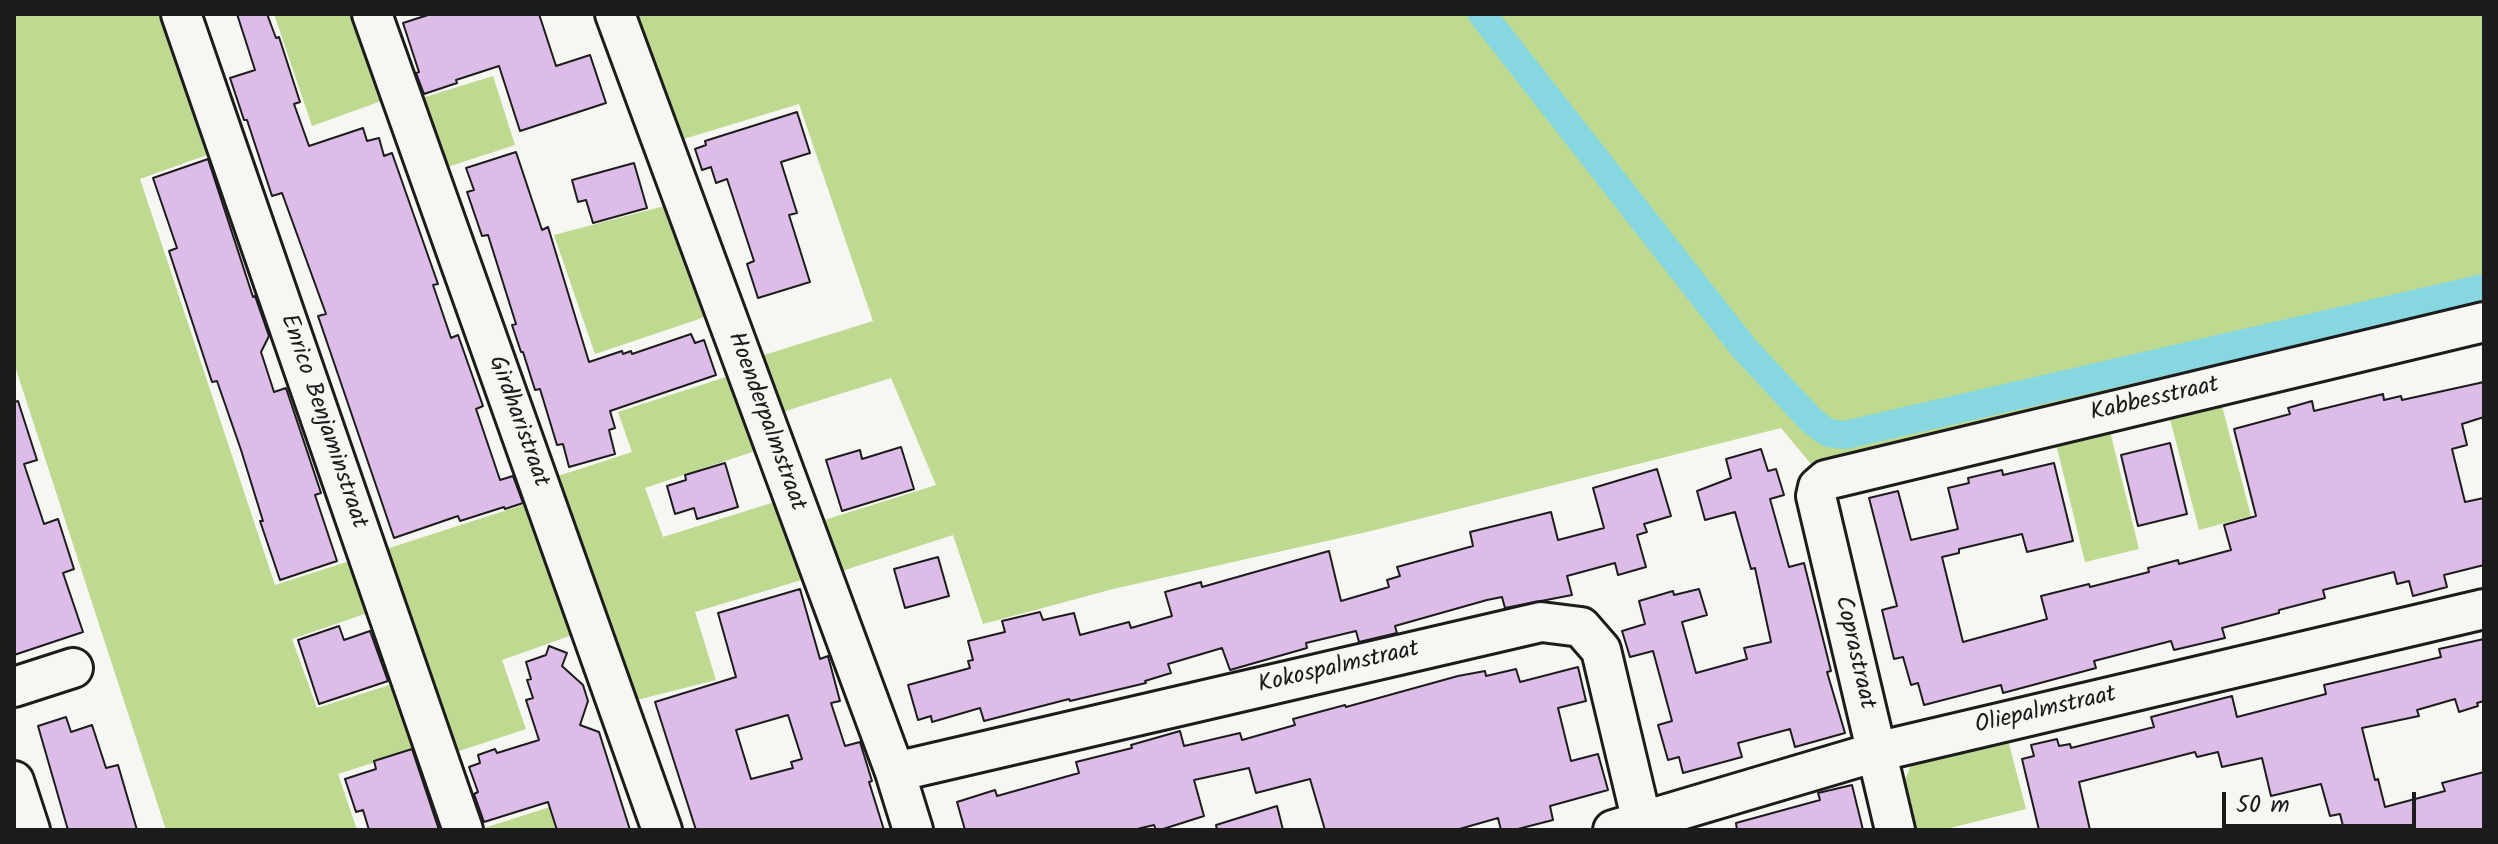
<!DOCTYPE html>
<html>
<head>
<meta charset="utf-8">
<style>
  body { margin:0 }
  #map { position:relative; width:2498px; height:844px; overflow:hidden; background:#f6f6f2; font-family:Kalam,sans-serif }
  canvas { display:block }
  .frame { position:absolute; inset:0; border:16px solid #1c1c1c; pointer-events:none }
  .scale { position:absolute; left:2222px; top:792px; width:194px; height:36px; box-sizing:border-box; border:4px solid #1c1c1c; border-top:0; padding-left:10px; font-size:24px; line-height:28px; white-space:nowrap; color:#1c1c1c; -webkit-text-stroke:6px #f6f6f2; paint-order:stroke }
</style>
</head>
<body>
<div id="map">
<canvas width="2498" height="844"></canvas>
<div class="frame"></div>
<div class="scale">50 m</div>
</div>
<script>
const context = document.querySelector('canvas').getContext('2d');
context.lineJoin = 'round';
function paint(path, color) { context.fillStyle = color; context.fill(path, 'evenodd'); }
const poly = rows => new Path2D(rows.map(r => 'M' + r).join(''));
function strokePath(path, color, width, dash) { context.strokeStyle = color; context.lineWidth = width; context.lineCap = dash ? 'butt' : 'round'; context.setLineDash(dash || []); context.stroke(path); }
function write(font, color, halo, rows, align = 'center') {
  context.font = font + ' Kalam,sans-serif'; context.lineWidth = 6; context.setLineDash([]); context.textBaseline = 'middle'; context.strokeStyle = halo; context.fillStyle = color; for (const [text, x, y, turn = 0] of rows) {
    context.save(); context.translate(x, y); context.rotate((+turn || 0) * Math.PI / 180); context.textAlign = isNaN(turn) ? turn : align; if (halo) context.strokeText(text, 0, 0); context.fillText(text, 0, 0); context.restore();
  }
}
paint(poly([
  [14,14,172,14,218,151,140,179,275,585,362,557,379,609,292,639,317,708,402,681,423,747,338,774,357,830,166,830,14,363],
  [274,14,356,14,387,99,312,126],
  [634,14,2484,14,2484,309,1811,464,1781,428,1371,531,1113,589,983,624,953,535,839,572,818,522,936,485,891,378,779,413,761,356,873,321,799,104,677,141],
  [493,76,515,145,432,172,409,102],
  [672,204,714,314,595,354,554,235],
  [735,374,761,449,645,488,663,537,781,500,808,578,695,612,716,680,633,701,555,477,632,452,618,412],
  [2222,406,2251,516,2199,530,2170,419],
  [2110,431,2139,549,2085,562,2056,444],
  [535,501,578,633,502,660,526,729,444,756,377,552],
  [2007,736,2026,809,1942,830,1916,830,1905,780,1912,762],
  [553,806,562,830,478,830]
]), '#bed990');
strokePath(poly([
  [1482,14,1744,348,1811,420,1828,433,1845,435,2484,288]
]), '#87d7e1', 28);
const building = poly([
  [237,14,267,14,276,38,279,37,300,102,294,104,309,146,363,128,367,141,379,138,384,156,392,153,438,284,433,285,451,338,458,335,483,406,476,409,500,480,513,476,523,503,505,509,504,507,460,521,458,516,394,538,318,316,326,314,282,193,272,196,247,120,244,120,230,78,255,70,237,14],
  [431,14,539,14,556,66,590,55,606,103,520,131,499,66,456,80,457,83,424,94,416,73,419,72,403,23,431,14],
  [797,112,810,153,781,162,797,213,789,215,810,282,758,298,747,264,754,261,727,179,716,183,711,167,702,170,695,149,706,145,705,141,797,112],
  [516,152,542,230,548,227,589,362,622,351,623,354,631,351,632,354,691,334,695,343,704,340,716,375,610,411,615,428,609,430,615,454,569,467,563,444,557,445,540,389,535,390,523,352,521,352,512,325,516,324,488,235,482,236,467,192,474,190,466,168,516,152],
  [208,159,253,297,255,296,269,336,261,352,274,392,286,388,321,493,315,495,337,561,280,580,260,521,263,521,241,450,217,381,212,382,169,251,177,248,153,178,208,159],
  [634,163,647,208,593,223,586,200,578,202,572,180,634,163],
  [2484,382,2484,417,2462,424,2467,445,2452,449,2465,502,2484,498,2484,565,2444,575,2447,587,2413,596,2409,581,2397,584,2394,572,2323,590,2325,598,2279,610,2279,613,2222,628,2225,638,2174,650,2171,641,2094,661,2096,668,2003,693,2001,685,1924,705,1918,683,1911,685,1903,657,1894,659,1882,610,1897,606,1869,498,1898,491,1911,540,1958,529,1948,488,1969,483,1968,478,2002,470,2003,475,2054,463,2073,541,2027,552,2022,534,1959,549,1959,553,1942,557,1963,642,2047,619,2041,596,2089,584,2090,587,2149,572,2148,568,2178,560,2179,564,2231,550,2224,525,2256,516,2234,429,2290,414,2288,408,2312,401,2314,411,2383,394,2384,400,2401,396,2402,400,2484,382],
  [18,401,37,460,24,464,44,524,58,519,74,569,63,573,83,632,14,655,14,402,18,401],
  [2170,443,2187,514,2138,526,2121,455,2170,443],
  [901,447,914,489,842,511,826,460,860,450,862,459,901,447],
  [1761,449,1768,471,1776,469,1784,495,1770,499,1789,567,1804,563,1831,671,1827,672,1845,733,1795,747,1790,729,1738,743,1742,757,1683,773,1679,757,1668,760,1658,725,1672,721,1653,651,1630,657,1622,631,1645,624,1639,601,1673,591,1674,595,1699,589,1707,615,1682,622,1696,673,1747,659,1744,648,1771,642,1755,568,1751,569,1735,512,1705,520,1697,491,1731,478,1726,459,1761,449],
  [725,463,738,507,697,519,694,508,675,514,667,486,686,480,685,475,725,463],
  [1657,469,1671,516,1644,524,1647,532,1637,535,1646,567,1618,575,1615,563,1567,576,1572,595,1505,608,1502,597,1487,600,1395,626,1397,633,1359,642,1356,631,1306,643,1307,648,1230,670,1222,648,1168,664,1171,673,1145,681,1146,683,1070,701,1069,699,984,721,980,708,932,722,931,716,918,720,908,685,970,668,968,661,973,660,968,641,1005,632,1002,621,1040,612,1043,620,1074,613,1080,635,1129,622,1131,628,1172,616,1165,592,1201,582,1202,587,1329,551,1341,601,1389,587,1387,580,1400,576,1397,567,1473,546,1470,532,1551,512,1558,540,1604,528,1593,488,1657,469],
  [938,557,949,596,905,608,894,569,938,557],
  [800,589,820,659,828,656,840,701,831,703,845,746,860,742,872,781,869,782,884,830,696,830,655,702,736,677,718,613,800,589],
  [788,715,802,759,791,762,793,768,751,779,736,730,788,715],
  [339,626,344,640,370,631,388,681,319,704,298,640,339,626],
  [2484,639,2484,701,2477,703,2478,706,2459,712,2455,699,2417,710,2419,716,2362,728,2375,780,2378,779,2385,807,2445,791,2442,783,2484,772,2484,830,2344,830,2340,814,2330,816,2321,784,2271,796,2262,758,2222,767,2218,752,2197,757,2195,752,2079,782,2090,830,2039,830,2022,759,2034,756,2031,745,2057,739,2059,746,2070,744,2071,748,2154,727,2151,717,2232,696,2237,717,2326,694,2324,685,2441,657,2439,649,2484,639],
  [549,646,567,653,562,666,583,685,588,701,580,725,599,732,630,830,557,830,548,802,484,822,474,794,478,792,469,767,480,763,478,755,495,749,497,753,539,740,526,700,533,698,527,680,531,679,526,662,546,655,549,646],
  [1578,667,1586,701,1558,708,1571,761,1598,754,1608,790,1550,806,1553,820,1514,830,1501,830,1498,818,1456,830,1325,830,1310,779,1256,793,1249,768,1194,780,1204,816,1160,830,1156,830,1154,825,1133,830,965,830,957,802,995,790,997,796,1079,773,1076,762,1132,748,1131,745,1180,731,1184,746,1240,733,1242,740,1295,725,1293,719,1345,705,1346,707,1458,676,1485,671,1486,676,1516,669,1520,682,1578,667],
  [66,717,71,732,92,725,106,768,118,765,137,830,68,830,38,726,66,717],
  [412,749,439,830,369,830,363,810,356,812,345,779,376,769,374,761,412,749],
  [1852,785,1863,830,1737,830,1736,823,1820,800,1818,793,1852,785],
  [1277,806,1283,830,1217,830,1216,825,1277,806]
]);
paint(building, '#debce8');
strokePath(building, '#1c1c1c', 2);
const minor = poly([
  [181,14,463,830],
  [372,14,662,830],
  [615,14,895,772,913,830],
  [14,687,73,668],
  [895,772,1541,622,1581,627,1601,650,1642,822],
  [14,781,30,830],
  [1613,830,1876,752,2484,609],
  [1895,830,1816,496,1818,487,1826,480,2484,322]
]);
strokePath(minor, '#1c1c1c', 44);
strokePath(minor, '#f6f6f2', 38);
write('24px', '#1c1c1c', '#f6f6f2', [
  ["Kabbesstraat",2155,401,-13],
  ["Enrico Benjaminstraat",322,422,71],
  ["Girdharistraat",517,422,70],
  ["Hoenderpalmstraat",765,422,70],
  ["Coprastraat",1853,653,77],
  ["Kokospalmstraat",1339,669,-13],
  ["Oliepalmstraat",2046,712,-13]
]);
</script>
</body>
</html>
